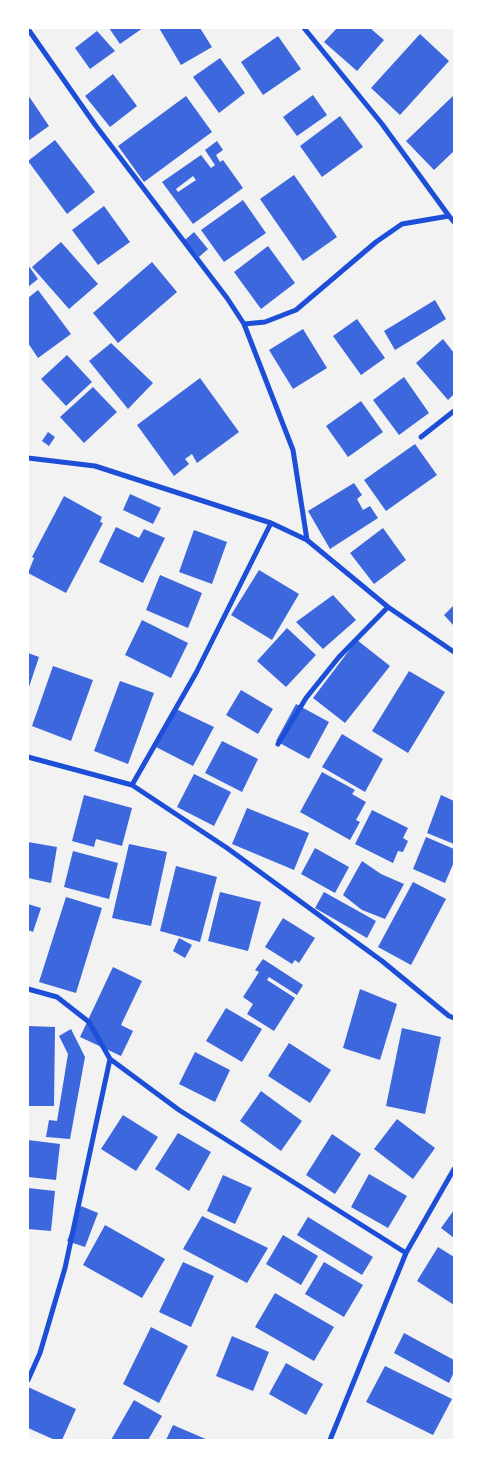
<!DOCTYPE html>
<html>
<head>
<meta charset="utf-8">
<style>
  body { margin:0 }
  #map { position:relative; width:482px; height:1468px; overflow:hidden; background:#f2f2f2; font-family:Manrope,sans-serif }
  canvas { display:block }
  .frame { position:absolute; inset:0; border:29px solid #fff; pointer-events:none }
</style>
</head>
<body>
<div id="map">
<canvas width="482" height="1468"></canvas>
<div class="frame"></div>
</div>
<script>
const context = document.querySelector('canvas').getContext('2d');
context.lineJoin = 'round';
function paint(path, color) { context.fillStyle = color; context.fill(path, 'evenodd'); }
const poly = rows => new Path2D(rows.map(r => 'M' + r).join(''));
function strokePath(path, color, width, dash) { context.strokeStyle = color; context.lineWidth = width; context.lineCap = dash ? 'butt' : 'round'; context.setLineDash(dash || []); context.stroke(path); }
paint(poly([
  [109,28,143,28,120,44],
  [159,28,200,28,212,47,181,65],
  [337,28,370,28,384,40,357,71,324,42],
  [97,31,115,51,90,69,75,48],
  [420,34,449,61,400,115,371,88],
  [278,36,301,69,263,95,241,62],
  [220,58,245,93,219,113,193,77],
  [113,74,137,106,110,127,85,96],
  [28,95,49,126,28,141],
  [313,95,327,115,297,136,283,117],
  [454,95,454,151,434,170,406,141],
  [186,96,212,132,144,182,118,146],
  [340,116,363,147,322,177,300,146],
  [55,140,95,192,67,214,28,161],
  [217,141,223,150,216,155,220,162,223,160,243,188,193,224,162,182,201,155,211,168,215,165,205,150],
  [193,176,196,180,178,192,176,189],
  [294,175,337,237,303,261,260,199],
  [243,200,266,233,224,262,201,230],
  [104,206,130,242,98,265,72,230],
  [194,232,208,249,199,257,185,240],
  [61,242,98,284,69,309,32,267],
  [268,246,295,283,261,309,234,272],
  [152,262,177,292,118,343,93,313],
  [28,265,38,279,28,287],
  [38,290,71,334,38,358,28,343,28,298],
  [435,300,446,319,395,350,384,331],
  [357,319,385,358,361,375,333,336],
  [303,329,327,368,293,389,269,350],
  [443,339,454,353,454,394,448,400,416,363],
  [111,343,153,383,128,409,89,361],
  [67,355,92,382,66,406,41,379],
  [404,377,429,413,399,435,373,400],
  [200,378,239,432,197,463,192,454,185,459,189,464,174,476,137,425],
  [93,387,117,412,84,443,60,417],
  [361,401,383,432,348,457,326,426],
  [48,432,55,437,49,446,42,441],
  [415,444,437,475,386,511,364,480],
  [354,483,362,495,357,499,363,510,370,506,378,518,330,549,308,511],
  [130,494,161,508,153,524,123,510],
  [64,496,102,517,100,522,103,523,66,593,28,573,34,558,32,557],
  [116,527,139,538,144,529,165,538,143,583,99,562],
  [383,528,406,560,374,584,350,553],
  [194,530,227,542,212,584,179,572],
  [259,570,299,594,272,640,231,615],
  [160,575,202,593,188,628,146,610],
  [333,595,356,620,323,649,296,622],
  [454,605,454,626,444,615],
  [142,620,188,643,171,678,125,655],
  [287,628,316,655,286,687,257,661],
  [357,640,390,666,345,723,313,698],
  [28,653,39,657,28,690],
  [53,666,93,680,71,741,32,726],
  [409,671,445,692,408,753,372,731],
  [120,681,154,693,128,764,94,751],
  [241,690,273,709,258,734,226,715],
  [296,704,329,722,309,759,276,741],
  [176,709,214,727,193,766,156,747],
  [342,734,383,759,365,792,322,767],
  [222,741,258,759,242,792,205,773],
  [322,772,355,790,352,794,366,802,356,820,360,822,350,840,300,812],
  [194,774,231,792,214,826,177,807],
  [84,795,132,808,122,846,96,839,94,847,72,841],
  [441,795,454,801,454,844,427,833],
  [247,808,309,833,294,870,232,844],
  [372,810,408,828,403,838,408,841,403,852,398,851,393,863,355,844],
  [426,837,454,849,454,862,445,883,413,869],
  [28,842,57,847,51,883,28,878],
  [129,844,167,852,151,926,112,918],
  [315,848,349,867,335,893,301,874],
  [73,851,118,863,109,899,64,887],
  [362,861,381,874,404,884,385,919,362,910,343,895],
  [176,866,217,877,200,942,160,931],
  [413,882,446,899,411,965,378,947],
  [220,892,261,902,248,951,208,941],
  [324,892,376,921,367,938,315,908],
  [66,897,102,908,76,993,39,982],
  [28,904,41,908,33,932,28,930],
  [283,918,315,938,299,963,295,960,292,964,265,947],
  [179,938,192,945,185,958,173,951],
  [263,959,303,985,297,995,269,977,267,980,295,998,274,1031,247,1014,253,1004,243,997,259,972,255,970],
  [113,967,142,981,121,1025,133,1031,121,1056,80,1037],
  [360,989,397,1004,380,1060,343,1048],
  [226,1008,262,1029,242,1062,206,1041],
  [28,1026,55,1027,54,1106,28,1106],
  [402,1028,441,1037,425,1114,386,1106],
  [71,1029,85,1057,70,1139,46,1137,49,1120,57,1121,68,1054,59,1036],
  [289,1043,331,1070,310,1103,268,1076],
  [195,1052,230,1070,215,1102,179,1084],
  [261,1091,302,1121,281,1151,240,1121],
  [123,1115,158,1137,136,1171,101,1149],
  [397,1119,435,1148,413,1179,374,1149],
  [178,1133,211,1152,189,1191,155,1169],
  [332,1134,361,1154,335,1194,306,1175],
  [28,1140,60,1144,56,1180,28,1177],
  [369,1174,407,1196,388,1228,351,1207],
  [223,1175,252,1188,235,1224,207,1211],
  [28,1188,55,1191,51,1231,28,1229],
  [81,1206,98,1213,85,1247,67,1241],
  [454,1210,454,1238,441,1228],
  [202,1216,268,1248,247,1283,183,1249],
  [308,1217,373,1257,362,1275,297,1235],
  [105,1225,165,1259,142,1298,83,1265],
  [283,1235,318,1256,301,1285,266,1264],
  [438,1247,454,1257,454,1305,417,1281],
  [183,1262,214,1276,191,1327,159,1312],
  [324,1262,363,1285,344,1317,305,1294],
  [275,1293,334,1327,314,1361,255,1327],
  [151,1327,188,1346,159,1403,123,1384],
  [404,1333,454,1360,454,1372,449,1383,394,1353],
  [232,1336,269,1352,253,1391,216,1376],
  [286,1363,323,1384,306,1415,269,1394],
  [385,1366,452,1399,433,1435,366,1402],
  [28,1387,76,1409,62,1440,55,1440,28,1428],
  [134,1400,162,1416,148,1440,111,1440],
  [173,1425,208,1440,166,1440]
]), '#3d67dc');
strokePath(poly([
  [304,28,382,124,449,216,454,222],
  [28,29,96,126,227,298,244,324,293,450,307,540],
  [244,324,265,322,296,310,376,242,402,224,449,216],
  [421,437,454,411],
  [28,458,95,466,271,523,307,540,388,607,454,652],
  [278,744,306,698,339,657,388,607],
  [28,757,132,785,227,848,382,961,449,1016,454,1018],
  [132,785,196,673,271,523],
  [28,989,57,997,89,1022,110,1059,179,1110,406,1253],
  [28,1380,40,1353,65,1268,110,1059],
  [330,1440,406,1253,454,1169]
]), '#1d4ed8', 5);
</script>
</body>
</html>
